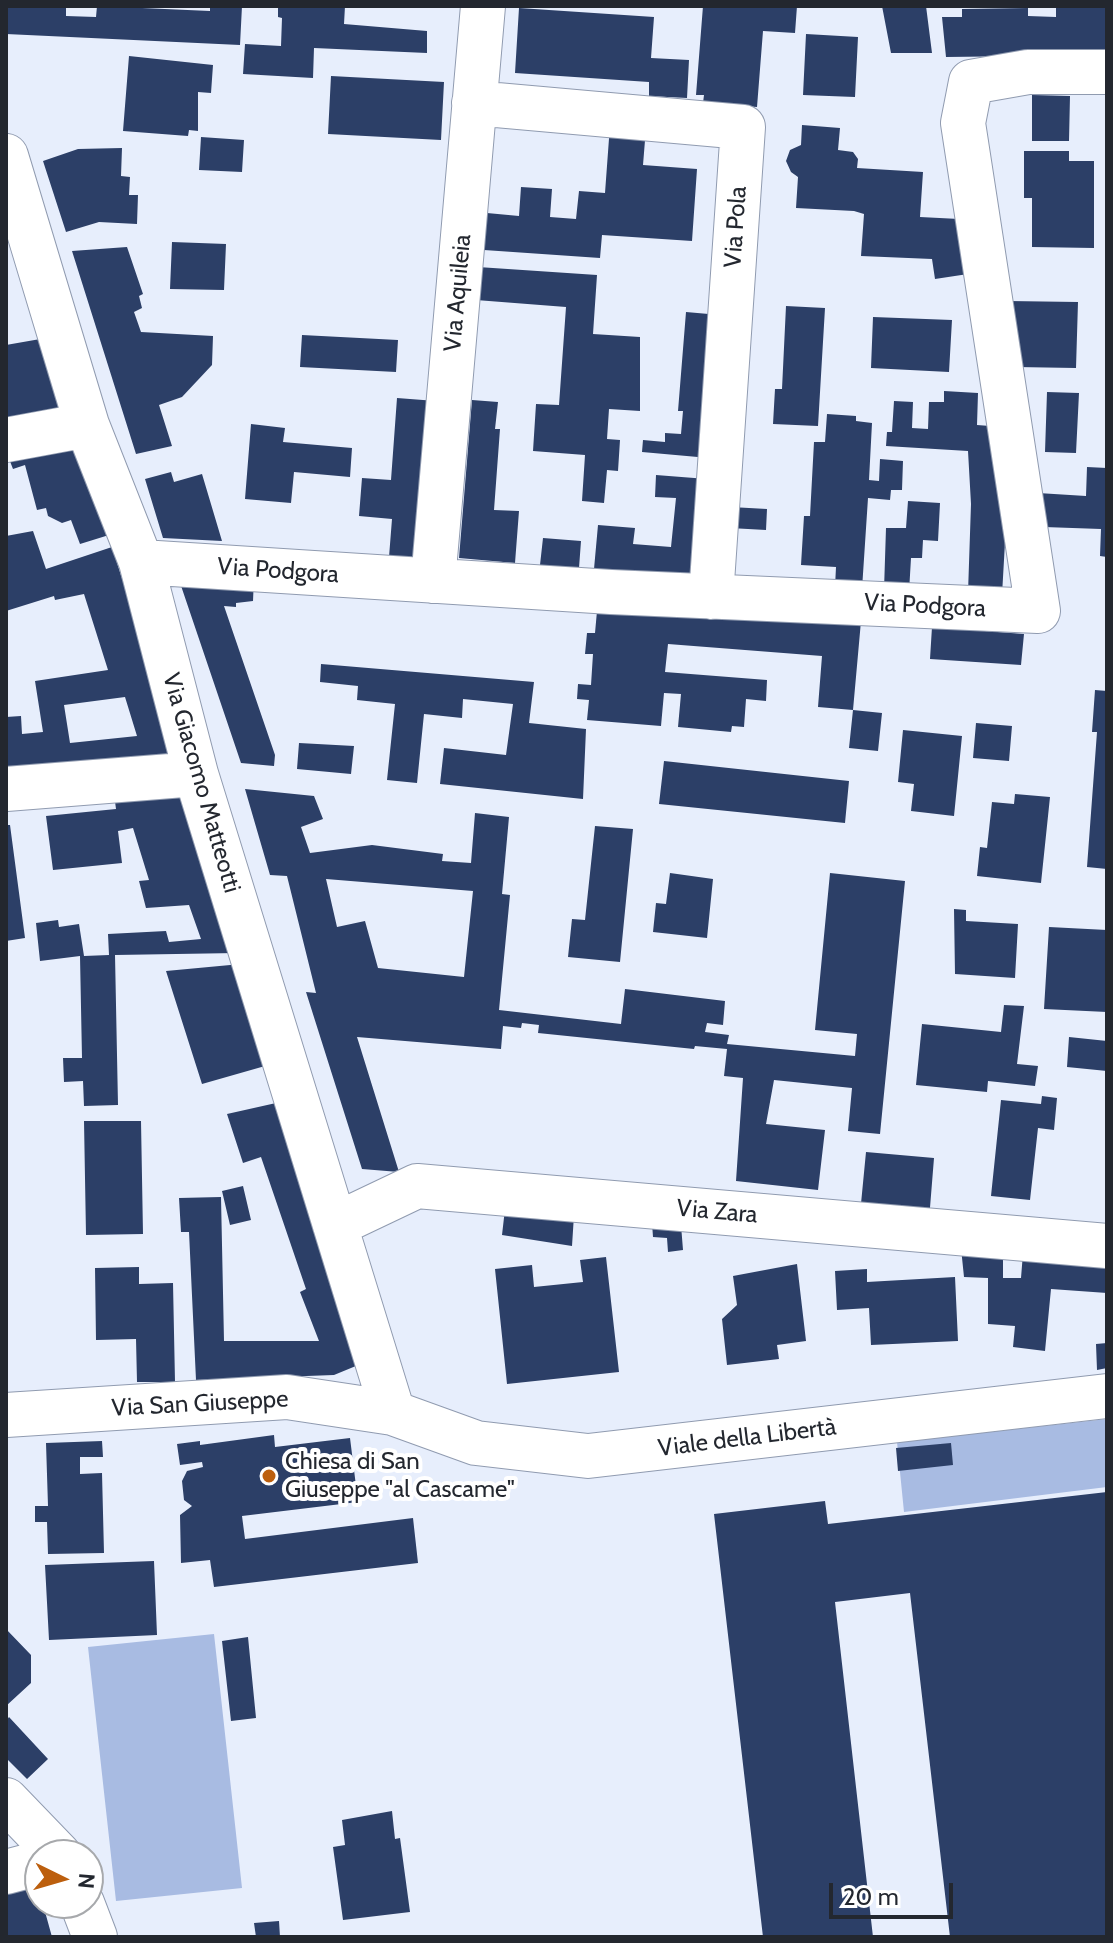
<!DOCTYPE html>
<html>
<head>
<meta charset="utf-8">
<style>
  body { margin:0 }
  #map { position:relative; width:1113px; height:1943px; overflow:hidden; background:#e7eefc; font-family:Cabin,sans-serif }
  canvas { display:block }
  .frame { position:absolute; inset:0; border:8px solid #23272f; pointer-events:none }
  .north { position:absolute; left:24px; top:1839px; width:80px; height:80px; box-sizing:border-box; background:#fff; border:2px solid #a7a9ac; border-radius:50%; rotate:95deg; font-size:22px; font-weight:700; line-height:32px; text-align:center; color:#23272f }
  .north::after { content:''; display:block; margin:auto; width:28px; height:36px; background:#bc5f0e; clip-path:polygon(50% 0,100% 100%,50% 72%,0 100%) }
  .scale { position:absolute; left:829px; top:1883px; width:124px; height:36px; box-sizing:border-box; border:4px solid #23272f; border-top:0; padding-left:10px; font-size:24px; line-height:28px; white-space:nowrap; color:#23272f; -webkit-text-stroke:6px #fff; paint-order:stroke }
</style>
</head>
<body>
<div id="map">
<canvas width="1113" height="1943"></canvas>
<div class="frame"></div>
<div class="north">N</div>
<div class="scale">20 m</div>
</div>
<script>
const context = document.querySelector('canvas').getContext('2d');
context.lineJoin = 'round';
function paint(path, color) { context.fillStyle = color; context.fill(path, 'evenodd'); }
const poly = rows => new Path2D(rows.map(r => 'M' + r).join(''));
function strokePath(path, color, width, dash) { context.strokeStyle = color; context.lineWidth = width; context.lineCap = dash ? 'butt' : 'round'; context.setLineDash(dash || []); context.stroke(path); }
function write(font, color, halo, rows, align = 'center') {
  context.font = font + ' Cabin,sans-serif'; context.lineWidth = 8; context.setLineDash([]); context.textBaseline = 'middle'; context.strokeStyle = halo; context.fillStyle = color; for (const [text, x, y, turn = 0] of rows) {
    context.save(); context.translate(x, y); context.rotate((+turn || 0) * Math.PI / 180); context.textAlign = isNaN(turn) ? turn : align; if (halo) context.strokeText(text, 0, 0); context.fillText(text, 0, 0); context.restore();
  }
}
paint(poly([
  [1107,1419,1107,1487,904,1512,897,1442],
  [214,1634,242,1888,116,1901,88,1647]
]), '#a8bbe2');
paint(poly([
  [6,6,66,6,66,16,96,17,97,6,210,11,210,6,242,6,240,45,6,34],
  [278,6,345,6,344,24,427,31,427,53,314,48,313,78,243,74,245,44,281,46,282,18,278,17],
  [703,6,797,6,795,33,763,31,757,107,703,103,704,95,696,95],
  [882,6,926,6,932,53,891,53],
  [1056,6,1107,6,1107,55,946,57,942,17,962,17,962,9,1028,8,1028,16,1056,17],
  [519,8,654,17,651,58,689,60,687,98,649,96,649,82,515,73],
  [806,34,858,37,855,97,803,95],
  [129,56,213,65,211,93,198,92,198,131,189,130,188,136,123,131],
  [331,76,444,82,441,140,328,134],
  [1032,95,1070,96,1069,141,1032,141],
  [610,125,646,128,643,165,697,169,692,241,602,235,600,258,484,250,487,213,519,216,521,187,552,189,550,217,576,219,579,191,605,193],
  [802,125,840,128,838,150,853,152,858,159,857,168,923,172,920,217,959,219,968,274,935,279,932,259,861,256,864,214,854,211,796,208,798,177,791,172,786,161,790,150,801,145],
  [201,137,244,140,242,172,199,170],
  [122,148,121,176,130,177,129,195,138,195,137,224,99,222,66,232,43,161,78,149],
  [1024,151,1069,151,1069,161,1094,161,1094,248,1032,247,1032,198,1024,198],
  [172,242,226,244,224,290,170,289],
  [127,247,143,294,139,296,142,308,134,312,141,332,213,336,212,365,182,397,159,405,172,446,136,454,72,251],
  [478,267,597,275,593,334,640,337,640,411,609,409,607,439,620,440,618,471,607,470,604,503,582,501,585,455,533,451,536,404,559,405,566,307,476,300],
  [1008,301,1078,302,1076,368,1016,367],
  [786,306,825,308,818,426,773,424,775,389,782,389],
  [686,312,720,315,709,458,642,452,643,440,665,442,665,433,681,434,683,411,678,411],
  [873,317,952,320,949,372,871,368],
  [302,335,398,340,396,372,300,367],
  [46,338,69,414,6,425,6,345],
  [944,391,978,393,977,425,990,426,1007,507,1002,595,968,593,971,504,968,451,886,446,887,432,892,432,894,401,913,402,912,428,928,429,929,402,944,402],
  [1047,392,1079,393,1076,453,1045,452],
  [397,398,436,401,427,560,389,557,392,519,359,516,362,478,391,480],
  [472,400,498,402,495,429,500,429,494,510,519,511,515,563,459,558],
  [827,414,856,416,856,421,872,423,869,480,879,481,880,459,903,461,902,490,891,490,890,500,868,498,862,589,835,587,836,567,801,565,804,516,810,516,814,442,825,442],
  [251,424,285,428,283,442,352,448,350,477,294,472,291,503,245,499],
  [70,437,109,535,80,544,71,520,62,523,48,516,46,508,37,510,25,465,13,469,6,451],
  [1087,467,1107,468,1107,557,1100,556,1101,529,1044,527,1038,493,1086,496],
  [171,472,174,482,202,474,222,541,163,538,145,479],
  [656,475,707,479,700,577,594,569,598,525,635,528,633,544,671,547,676,498,655,497],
  [908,501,940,503,938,541,923,540,922,558,911,558,909,592,884,590,886,528,906,528],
  [731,507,767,509,766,530,730,528],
  [33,531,46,569,112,547,179,758,6,778,6,717,21,716,22,734,43,732,35,681,108,670,84,594,55,600,54,596,6,611,6,536],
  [125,697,137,736,70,743,64,705],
  [543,538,581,541,579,568,540,565],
  [175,568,254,577,253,601,236,603,236,607,224,606,275,755,274,766,241,763],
  [598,600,861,621,853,710,882,713,878,751,849,748,853,710,818,707,822,656,668,644,665,672,767,680,766,701,746,699,744,727,732,726,731,732,678,727,681,694,664,693,661,726,587,720,589,700,577,699,578,684,591,685,593,654,585,654,587,633,595,633],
  [932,627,1024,634,1021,665,930,659],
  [321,664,534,682,529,723,586,729,583,799,440,784,444,748,506,755,513,704,463,699,462,718,424,714,417,783,387,780,395,704,357,700,358,686,320,682],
  [1095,690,1107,691,1107,869,1087,867,1097,732,1092,732],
  [976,723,1012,726,1009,761,973,758],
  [903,730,962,736,954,816,911,811,914,784,898,782],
  [299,743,354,746,351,774,297,769],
  [664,761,849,781,845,823,659,804],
  [185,787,237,953,115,955,118,1105,84,1106,83,1081,64,1082,63,1058,82,1058,80,956,40,961,36,923,58,920,59,927,79,924,84,956,109,955,108,934,166,931,169,942,201,939,189,905,146,908,139,881,149,880,133,828,118,831,122,863,53,870,46,816,116,809,114,794],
  [245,789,314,796,323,819,301,827,310,853,372,845,443,854,442,861,471,863,475,813,509,817,502,894,510,895,499,1010,621,1024,625,989,725,1001,723,1025,707,1023,705,1032,729,1035,727,1044,855,1056,857,1034,815,1030,830,873,905,881,880,1134,848,1131,852,1088,774,1080,766,1124,825,1130,818,1190,736,1181,743,1078,724,1076,727,1049,695,1046,694,1049,538,1033,539,1025,522,1023,521,1028,503,1026,501,1049,357,1037,399,1172,362,1169,306,992,316,993,287,876,270,875],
  [326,879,473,891,464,977,378,968,365,921,337,927],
  [1015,794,1050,797,1041,883,977,876,980,847,987,848,992,802,1014,804],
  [6,825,10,825,25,938,6,941],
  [595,826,633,829,620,962,568,957,572,919,585,920],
  [670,873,713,879,707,938,653,932,656,903,666,904],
  [954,909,966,910,966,921,1018,924,1015,978,955,974],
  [1049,927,1107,930,1107,1012,1044,1009],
  [241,964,272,1064,202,1084,166,971],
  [1004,1005,1024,1006,1017,1064,1038,1066,1035,1086,988,1081,987,1092,916,1085,922,1024,1001,1032],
  [1069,1037,1107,1041,1107,1071,1067,1067],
  [1042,1096,1057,1098,1054,1130,1038,1128,1030,1200,991,1196,1001,1100,1041,1104],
  [285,1101,368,1361,334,1375,196,1380,189,1232,181,1232,179,1198,221,1197,224,1341,319,1341,300,1292,306,1289,261,1157,243,1163,227,1114],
  [84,1121,141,1121,143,1234,86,1235],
  [866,1152,934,1158,929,1220,860,1214],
  [243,1186,251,1220,230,1225,222,1191],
  [505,1209,574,1215,572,1246,502,1235],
  [652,1223,681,1225,683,1250,668,1252,667,1238,653,1237],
  [961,1248,1003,1251,1003,1278,1021,1278,1023,1253,1107,1260,1107,1293,1051,1289,1045,1351,1013,1347,1015,1326,988,1324,988,1278,964,1277],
  [606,1257,619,1372,507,1384,495,1269,532,1265,534,1287,583,1282,580,1260],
  [797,1264,806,1341,777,1345,779,1359,727,1365,722,1319,737,1305,733,1276],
  [139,1267,139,1284,173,1283,175,1382,137,1382,136,1339,96,1340,95,1268],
  [867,1269,867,1282,955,1277,958,1341,871,1345,869,1308,837,1310,835,1271],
  [1107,1343,1107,1368,1097,1370,1096,1344],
  [274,1435,275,1447,350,1438,358,1502,242,1516,245,1539,413,1518,418,1563,214,1587,210,1560,181,1563,180,1515,192,1506,184,1500,182,1481,187,1471,203,1467,202,1462,180,1465,177,1444,200,1441,200,1445],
  [102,1441,103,1457,80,1457,80,1474,102,1473,104,1553,48,1554,47,1522,35,1522,35,1506,48,1506,46,1443],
  [951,1443,953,1465,898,1471,896,1448],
  [1107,1492,1107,1937,950,1937,910,1593,835,1602,873,1937,763,1937,714,1514,825,1501,828,1524],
  [154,1561,157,1635,49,1640,45,1565],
  [6,1629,31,1655,31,1683,6,1706],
  [248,1637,256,1718,231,1721,222,1641],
  [9,1717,48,1759,27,1779,6,1758,6,1721],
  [392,1811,395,1839,400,1838,410,1912,343,1920,333,1847,345,1845,342,1820],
  [36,1879,52,1937,6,1937,6,1887],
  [279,1921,280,1937,256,1937,254,1923]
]), '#2c3f67');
const minor = poly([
  [474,103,743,127,711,597],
  [6,156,87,425,141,562,196,774,393,1413],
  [6,440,87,425],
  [141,562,611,592,1038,611,963,123,971,82,1028,72,1107,72],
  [433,581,483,6],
  [6,789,196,774],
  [335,1225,417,1186,1107,1246],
  [6,1415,287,1397,393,1413,476,1443,588,1456,1107,1396],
  [6,1800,59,1855],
  [6,1872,40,1863],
  [82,1903,95,1937]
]);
strokePath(minor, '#909bb0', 46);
strokePath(minor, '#fff', 44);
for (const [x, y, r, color] of [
  [269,1476,8,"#bc5f0e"]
]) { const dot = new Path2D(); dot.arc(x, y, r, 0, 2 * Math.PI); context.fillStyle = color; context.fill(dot); strokePath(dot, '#fff', 3); }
write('24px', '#23272f', '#fff', [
  ["Via Pola",736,227,-86],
  ["Via Aquileia",458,293,-85],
  ["Via Podgora",278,571,4],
  ["Via Podgora",925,606,3],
  ["Via Giacomo Matteotti",201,783,74],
  ["Via Zara",717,1212,5],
  ["Via San Giuseppe",200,1404,-3],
  ["Viale della Libertà",747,1438,-7]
]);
write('24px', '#23272f', '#fff', [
  ["Chiesa di San",285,1462],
  ["Giuseppe \"al Cascame\"",285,1490]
], 'left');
</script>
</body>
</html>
